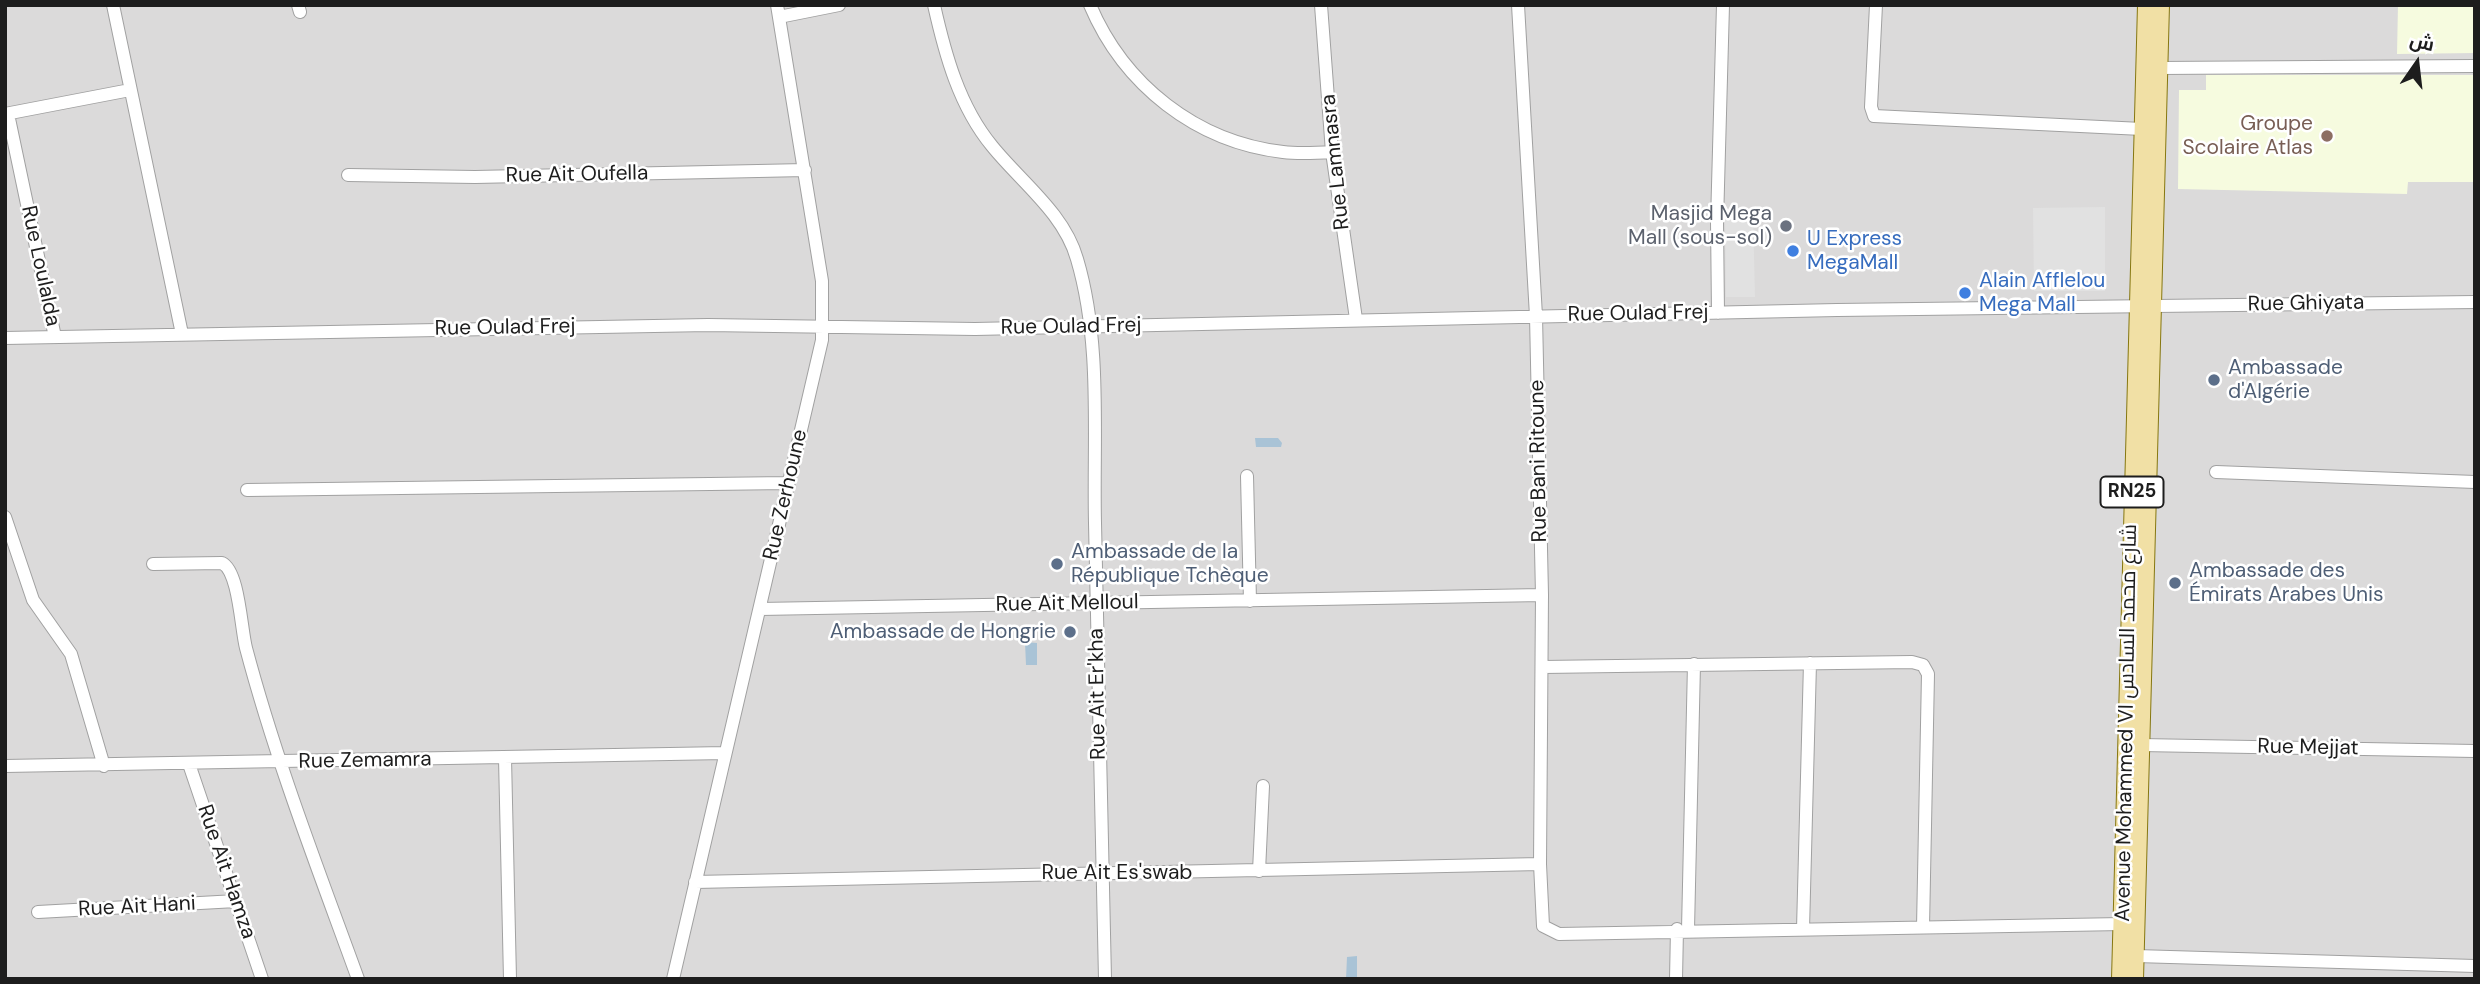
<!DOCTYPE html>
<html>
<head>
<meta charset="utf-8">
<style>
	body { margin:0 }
	#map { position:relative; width:2480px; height:984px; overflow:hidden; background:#edece4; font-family:"DM Sans",Cairo,sans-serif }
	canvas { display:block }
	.frame { position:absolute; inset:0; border:7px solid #1d1d1d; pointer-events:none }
	.north { position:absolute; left:2382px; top:28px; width:70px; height:70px; -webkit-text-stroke:5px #fff; paint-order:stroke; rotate:14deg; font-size:19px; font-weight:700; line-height:28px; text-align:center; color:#1d1d1d }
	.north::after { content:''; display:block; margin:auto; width:24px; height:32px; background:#1d1d1d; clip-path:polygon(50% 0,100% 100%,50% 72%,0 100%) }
</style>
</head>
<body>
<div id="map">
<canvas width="2480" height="984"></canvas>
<div class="frame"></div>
<div class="north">ش</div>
</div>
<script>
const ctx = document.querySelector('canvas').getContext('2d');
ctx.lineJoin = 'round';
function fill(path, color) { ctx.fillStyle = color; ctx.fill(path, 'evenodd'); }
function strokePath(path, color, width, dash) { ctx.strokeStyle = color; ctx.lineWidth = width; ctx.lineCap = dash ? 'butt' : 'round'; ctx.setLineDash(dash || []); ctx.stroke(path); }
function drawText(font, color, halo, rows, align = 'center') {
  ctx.font = font + ' "DM Sans",Cairo,sans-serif'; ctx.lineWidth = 5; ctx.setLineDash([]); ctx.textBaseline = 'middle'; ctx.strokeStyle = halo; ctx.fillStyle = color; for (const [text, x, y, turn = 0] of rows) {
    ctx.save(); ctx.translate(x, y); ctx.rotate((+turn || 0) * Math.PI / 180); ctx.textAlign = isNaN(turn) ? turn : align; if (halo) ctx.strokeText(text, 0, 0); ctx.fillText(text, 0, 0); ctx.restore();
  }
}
const residential = new Path2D(`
	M 5,5 L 2475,5 L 2475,979 L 5,979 Z`);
const education = new Path2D(`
	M 2398,5 L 2475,5 L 2475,53 L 2397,54 Z
	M 2206,75 L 2475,75 L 2475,182 L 2408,182 L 2407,194 L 2178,189 L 2179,90 L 2206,90 Z`);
const parking = new Path2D(`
	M 2105,207 L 2105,291 L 2034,291 L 2033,208 Z
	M 1753,214 L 1755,297 L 1726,297 L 1725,215 Z`);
const water = new Path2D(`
	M 1255,438 L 1278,438 L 1282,443 L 1281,447 L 1256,447 Z
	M 1025,642 L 1037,643 L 1037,665 L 1026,665 Z
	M 1357,956 L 1357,977 L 1346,979 L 1347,957 Z`);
const minor = new Path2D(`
	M 113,5 L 182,334
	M 298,5 L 300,12
	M 934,5 C 945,54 959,106 992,146 C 1021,182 1064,213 1077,259 C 1102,343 1093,437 1095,523 C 1098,675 1102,827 1105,979
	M 1090,5 C 1124,85 1196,142 1283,152 C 1299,154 1316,153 1332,152
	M 1321,5 L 1332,152 L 1356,319
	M 1518,5 L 1536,316 L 1542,595 L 1540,864 L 1543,926 L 1559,934 L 2122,924
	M 1876,5 L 1871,107 L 1874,116 L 2142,129
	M 779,17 L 839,5
	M 2159,68 L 2475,66
	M 5,114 L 130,90
	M 8,114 L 55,337
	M 348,175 L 475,177 L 805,170
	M 1718,313 L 1717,222 L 1723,5
	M 5,338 L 708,325 L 975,329 L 1837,310 L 2475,302
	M 2216,472 L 2475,482
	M 1247,476 L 1250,601
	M 247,490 L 787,483
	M 5,517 L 33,600 L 71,654 L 104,766
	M 153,564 L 222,563 C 239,571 241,629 246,648 C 276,761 318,869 358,979
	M 760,609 L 1542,595
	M 1543,667 L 1912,662 L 1923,665 L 1928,674 L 1923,927
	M 2141,745 L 2475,751
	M 505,758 L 510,979
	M 189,764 L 262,979
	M 5,766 L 725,753
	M 1259,871 L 1263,786
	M 695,882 L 1540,864
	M 38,912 L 236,901
	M 1688,929 L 1694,664
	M 1803,929 L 1810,663
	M 2136,956 L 2475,966
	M 673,979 L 822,340 L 822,281 L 777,5
	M 1676,979 L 1677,929`);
const major = new Path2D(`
	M 2120,979 L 2146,5
	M 2135,979 L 2161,5`);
const markers = [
	[2327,136,7,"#8d6e63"],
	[1786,226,7,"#6b7280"],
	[1793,251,7,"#3f7fe0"],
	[1965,293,7,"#3f7fe0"],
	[2214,380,7,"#5c6f8a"],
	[1057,564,7,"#5c6f8a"],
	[2175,583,7,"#5c6f8a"],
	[1070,632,7,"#5c6f8a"]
];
const shields = [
	[2132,492,63]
];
const shieldNames = [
	["RN25",2132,492]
];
const educationNames = [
	["Groupe",2313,124],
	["Scolaire Atlas",2313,148]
];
const streetNames = [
	["Rue Lamnasra",1336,162,-96],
	["Rue Ait Oufella",577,175,-1],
	["Rue Loulalda",40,266,78],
	["Rue Ghiyata",2306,304,-1],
	["Rue Oulad Frej",1638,314,-1],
	["Rue Oulad Frej",1071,327,-1],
	["Rue Oulad Frej",505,328,-1],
	["Rue Bani Ritoune",1539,461,-91],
	["Rue Zerhoune",786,495,-77],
	["Rue Ait Melloul",1067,604,-1],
	["Rue Ait Er'kha",1098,694,-91],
	["Avenue Mohammed VI شارع محمد السادس",2127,723,-89],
	["Rue Mejjat",2308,748,1],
	["Rue Zemamra",365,761,-1],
	["Rue Ait Hamza",226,872,71],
	["Rue Ait Es'swab",1117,873],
	["Rue Ait Hani",137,907,-3]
];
const worshipNames = [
	["Masjid Mega",1772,214],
	["Mall (sous-sol)",1772,238]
];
const shopNames = [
	["U Express",1807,239],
	["MegaMall",1807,263],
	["Alain Afflelou",1979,281],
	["Mega Mall",1979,305]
];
const serviceNames = [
	["Ambassade",2228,368],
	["d'Algérie",2228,392],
	["Ambassade de la",1071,552],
	["République Tchèque",1071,576],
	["Ambassade des",2189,571],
	["Émirats Arabes Unis",2189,595],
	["Ambassade de Hongrie",1056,632,"right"]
];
fill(residential, '#dbdada');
fill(education, '#f6fbdf');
fill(parking, '#e1e1e1');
fill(water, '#a9c3d6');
strokePath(minor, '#a1a1a1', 14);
strokePath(major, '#867710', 18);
strokePath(minor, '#fff', 12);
strokePath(major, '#f1e0a5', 16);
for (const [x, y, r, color] of markers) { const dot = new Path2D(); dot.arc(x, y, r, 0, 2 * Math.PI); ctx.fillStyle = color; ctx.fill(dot); strokePath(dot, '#fff', 2.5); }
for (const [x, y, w] of shields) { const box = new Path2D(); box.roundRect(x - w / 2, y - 15.5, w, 31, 5); ctx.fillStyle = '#fff'; ctx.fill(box); strokePath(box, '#1d1d1d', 2); }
drawText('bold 19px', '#1d1d1d', null, shieldNames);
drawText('21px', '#785e54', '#fff', educationNames, 'right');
drawText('21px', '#1d1d1d', '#fff', streetNames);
drawText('21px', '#5b616d', '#fff', worshipNames, 'right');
drawText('21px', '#366cbe', '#fff', shopNames, 'left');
drawText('21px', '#4e5e75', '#fff', serviceNames, 'left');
</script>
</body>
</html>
